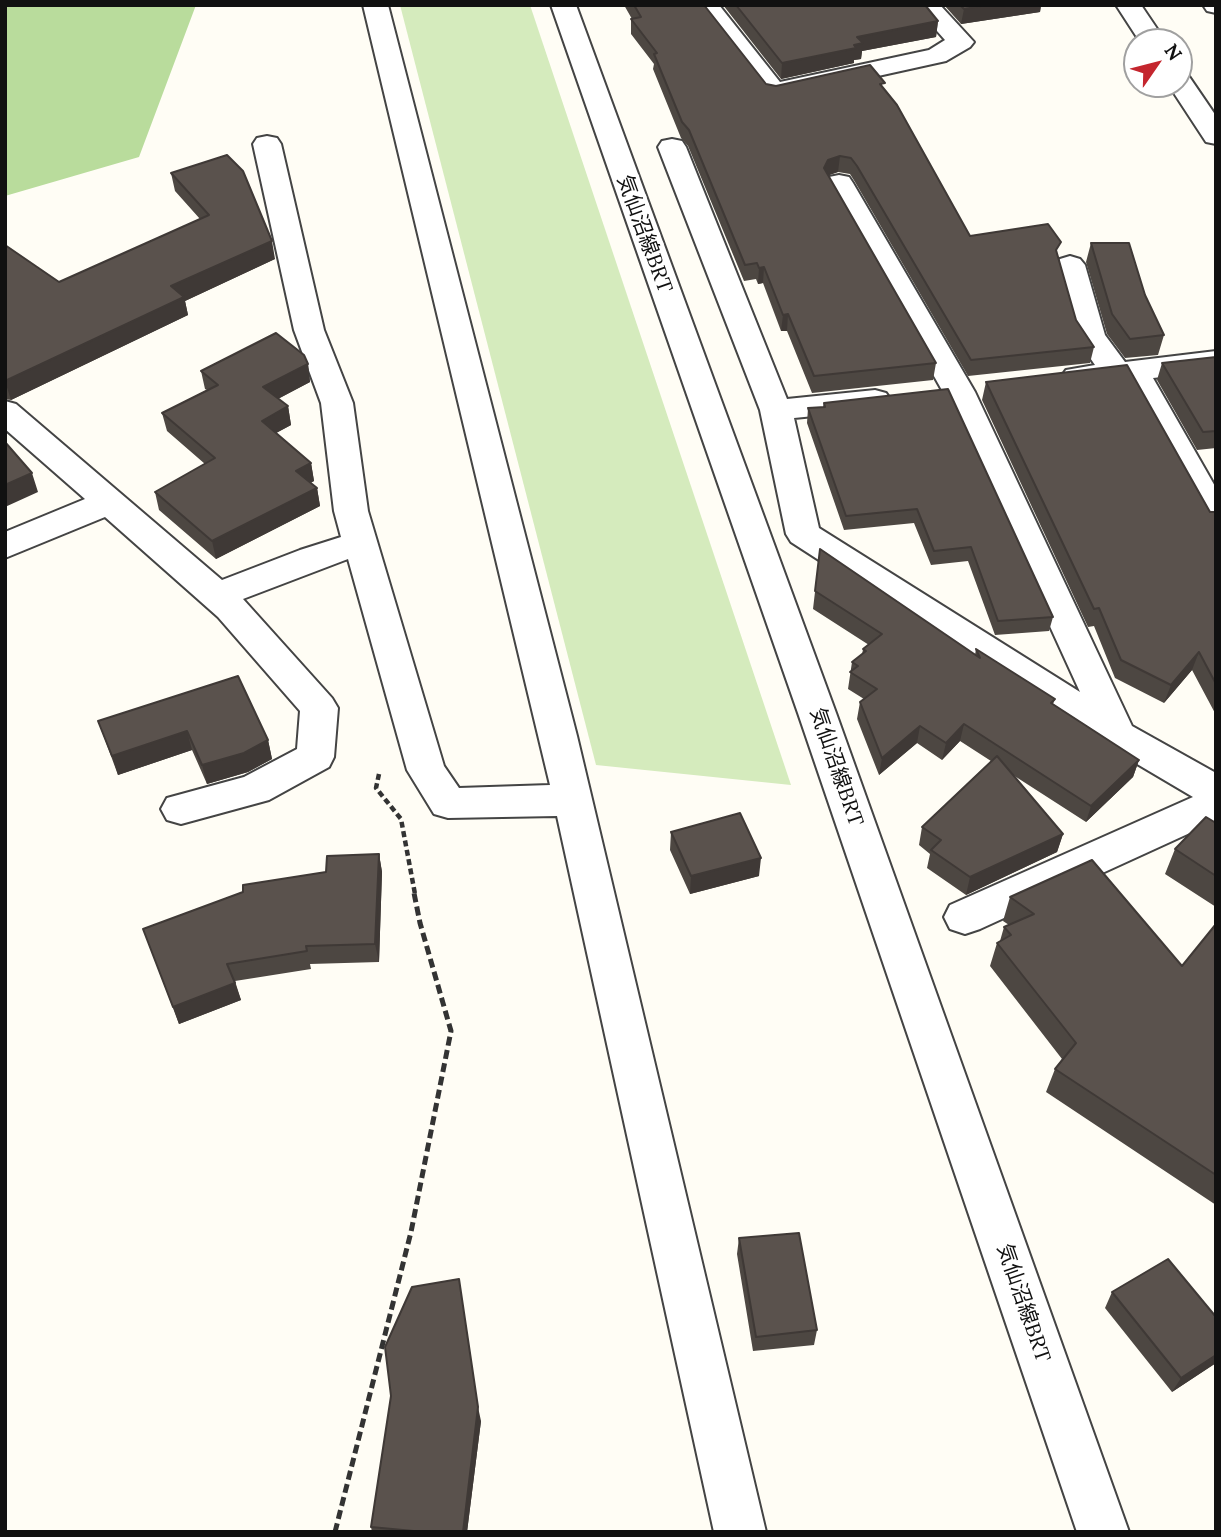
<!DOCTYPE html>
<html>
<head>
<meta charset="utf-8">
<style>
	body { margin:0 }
	#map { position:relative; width:1221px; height:1537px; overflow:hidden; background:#fffdf5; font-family:Lora,serif }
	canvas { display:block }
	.frame { position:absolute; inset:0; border:7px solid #111; pointer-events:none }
	.north { position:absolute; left:1123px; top:28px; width:70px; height:70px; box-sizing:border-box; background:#fff; border:2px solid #a0a0a0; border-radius:50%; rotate:55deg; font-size:19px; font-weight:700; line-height:28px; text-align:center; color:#111 }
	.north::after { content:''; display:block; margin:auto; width:24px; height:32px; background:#c4262e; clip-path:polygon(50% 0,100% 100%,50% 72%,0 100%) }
</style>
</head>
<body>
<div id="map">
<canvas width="1221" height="1537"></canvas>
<div class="frame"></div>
<div class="north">N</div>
</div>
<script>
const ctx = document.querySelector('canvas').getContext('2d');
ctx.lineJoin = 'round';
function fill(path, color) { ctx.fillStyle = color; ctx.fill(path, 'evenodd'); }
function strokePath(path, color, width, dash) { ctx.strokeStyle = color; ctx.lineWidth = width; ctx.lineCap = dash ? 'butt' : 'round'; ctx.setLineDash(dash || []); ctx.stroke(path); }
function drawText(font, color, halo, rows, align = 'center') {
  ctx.font = font + ' Lora,"Noto Sans JP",serif'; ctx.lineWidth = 7; ctx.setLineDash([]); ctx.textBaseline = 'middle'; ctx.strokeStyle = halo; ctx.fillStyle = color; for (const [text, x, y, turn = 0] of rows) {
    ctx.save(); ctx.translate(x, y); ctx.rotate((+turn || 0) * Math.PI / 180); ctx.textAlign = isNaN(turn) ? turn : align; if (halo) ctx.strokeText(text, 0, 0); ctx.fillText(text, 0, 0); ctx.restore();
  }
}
const green = new Path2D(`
	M 400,5 L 530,5 L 791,785 L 596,765 Z`);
const forest = new Path2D(`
	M 5,5 L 196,5 L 139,157 L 5,196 Z`);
const pathFar1 = new Path2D(`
	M 379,774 L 376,788 L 401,819 L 415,894`);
const path = new Path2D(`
	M 335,1532 L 411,1232 L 451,1031 L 420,923 L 414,893`);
const minor = new Path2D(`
	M 363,5 L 388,5 L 577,736 L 766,1532 L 714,1532 L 557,816 L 448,818 L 434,814 L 407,770 L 348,559 L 243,599 L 332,698 L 338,708 L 334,757 L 329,767 L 269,800 L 181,824 L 167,820 L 161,809 L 167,798 L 244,777 L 297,749 L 300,711 L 218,617 L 105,517 L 5,558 L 5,532 L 85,499 L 5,429 L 5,401 L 16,404 L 222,580 L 300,550 L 341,537 L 334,511 L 321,403 L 294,330 L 253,144 L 257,138 L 267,136 L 277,138 L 281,144 L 324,330 L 353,403 L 368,511 L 444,766 L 459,788 L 550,785 Z
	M 551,5 L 576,5 L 836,713 L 1129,1532 L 1077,1532 L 798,713 Z
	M 694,5 L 719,5 L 780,82 L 929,50 L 945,40 L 914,5 L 940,5 L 974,42 L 970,47 L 946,61 L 774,99 L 765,97 Z
	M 1116,5 L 1141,5 L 1166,42 L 1140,42 Z
	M 1203,5 L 1216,5 L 1216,13 L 1207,11 Z
	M 1179,73 L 1188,75 L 1216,116 L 1216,144 L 1206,142 L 1168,84 L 1179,84 Z
	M 672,139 L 682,141 L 686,147 L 787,399 L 875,390 L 886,393 L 891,400 L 886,407 L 875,410 L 794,418 L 819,528 L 1080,692 L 943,392 L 825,183 L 829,177 L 839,175 L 849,177 L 853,183 L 975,392 L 1132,726 L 1216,773 L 1216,821 L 980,929 L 965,934 L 950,929 L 944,917 L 950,905 L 1193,797 L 1105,745 L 791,542 L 786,534 L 760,410 L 658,147 L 662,141 Z
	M 1070,256 L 1080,259 L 1085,265 L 1105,335 L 1125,362 L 1216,351 L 1216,371 L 1153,378 L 1216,488 L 1216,529 L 1204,526 L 1124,381 L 1077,387 L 1066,384 L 1061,377 L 1066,370 L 1095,365 L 1075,336 L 1055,265 L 1060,259 Z`);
const wall = new Path2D(`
	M 624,5 L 704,5 L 766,84 L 776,86 L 884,89 L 970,236 L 1058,256 L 1076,320 L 1094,347 L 1090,363 L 968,376 L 855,182 L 850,174 L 838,172 L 828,175 L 936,363 L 933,380 L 812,393 L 787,331 L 781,331 L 763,283 L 758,284 L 756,279 L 744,281 L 688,146 L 681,138 L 653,69 L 654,64 L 631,34 L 631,19 L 632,19 Z
	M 723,5 L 925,5 L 938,21 L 936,37 L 862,51 L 861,59 L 854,60 L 854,63 L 781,79 Z
	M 944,5 L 1041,5 L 1040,12 L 961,24 Z
	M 171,173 L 275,259 L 185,301 L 188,315 L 11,400 L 5,399 L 5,245 L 59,282 L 200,219 L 175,191 Z
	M 1091,243 L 1145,295 L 1164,335 L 1158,355 L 1125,358 L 1107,334 L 1086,262 Z
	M 1216,357 L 1216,448 L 1197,450 L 1157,380 L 1162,363 Z
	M 308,364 L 310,382 L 278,399 L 288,406 L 291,425 L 276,433 L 311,463 L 314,481 L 310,483 L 317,488 L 320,506 L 216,559 L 159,510 L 155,492 L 205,464 L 167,431 L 162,413 L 207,390 L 205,389 L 201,371 Z
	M 986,382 L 1210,512 L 1216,512 L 1216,715 L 1192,670 L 1164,703 L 1115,678 L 1094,626 L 1088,627 L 982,400 Z
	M 824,403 L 1053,617 L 1049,631 L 995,635 L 968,561 L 931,565 L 914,523 L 844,530 L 807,423 L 808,408 L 823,407 Z
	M 820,549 L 975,655 L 976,649 L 1055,699 L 1053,704 L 1139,760 L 1133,777 L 1086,822 L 1013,775 L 1063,834 L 1057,852 L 966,895 L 927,868 L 930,854 L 919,845 L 922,827 L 991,761 L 960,741 L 942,760 L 917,743 L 879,775 L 857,719 L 860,702 L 864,699 L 848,689 L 852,662 L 862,655 L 863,649 L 869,645 L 813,609 Z
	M 98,721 L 268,740 L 272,759 L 248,772 L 207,784 L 192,750 L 118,775 Z
	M 1216,823 L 1216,907 L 1165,874 L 1175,849 Z
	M 671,832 L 759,876 L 690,894 L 670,850 Z
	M 379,854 L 382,872 L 379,962 L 310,964 L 311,969 L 235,981 L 241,1000 L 179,1024 L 143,929 L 326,872 Z
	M 1010,897 L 1182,966 L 1216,924 L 1216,1205 L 1046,1092 L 1055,1069 L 1062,1059 L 990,966 L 997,943 L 1000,941 L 1004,927 L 1009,925 L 1003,921 Z
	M 739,1238 L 817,1330 L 814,1345 L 753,1351 L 737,1254 Z
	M 1112,1292 L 1216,1363 L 1172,1392 L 1105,1308 Z
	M 391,1396 L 481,1421 L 467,1532 L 372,1532 L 371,1527 Z`);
const shadedWall = new Path2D(`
	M 987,5 L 1041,5 L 1040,12 L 961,24 L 964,9 Z
	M 938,21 L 936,37 L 862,51 L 861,59 L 854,60 L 854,63 L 781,79 L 782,63 L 857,37 Z
	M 840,156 L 838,172 L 827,176 L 824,168 L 828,160 Z
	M 272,241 L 275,259 L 185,301 L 188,315 L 11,400 L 5,381 L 171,286 Z
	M 764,267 L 763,283 L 758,284 L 759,268 Z
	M 788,314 L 787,331 L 781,331 L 783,315 Z
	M 308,364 L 310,382 L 266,405 L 263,387 Z
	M 288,406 L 291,425 L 265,439 L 262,421 Z
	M 311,463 L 314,481 L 299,489 L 296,471 Z
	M 32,473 L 38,492 L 5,507 L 5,485 Z
	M 317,488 L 320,506 L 216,559 L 212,541 Z
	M 1199,652 L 1192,670 L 1164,703 L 1171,685 Z
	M 964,724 L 960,741 L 942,760 L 946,743 Z
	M 920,726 L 917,743 L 879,775 L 882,758 Z
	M 187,731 L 192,750 L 118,775 L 112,756 Z
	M 268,740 L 272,759 L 248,772 L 207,784 L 202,765 Z
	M 1139,760 L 1133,777 L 1086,822 L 1091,806 Z
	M 1063,834 L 1057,852 L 966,895 L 970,877 Z
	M 379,854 L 382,872 L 379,962 L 375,944 Z
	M 761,858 L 759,876 L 690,894 L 691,876 Z
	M 235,983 L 241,1000 L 179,1024 L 173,1007 Z
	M 1216,1355 L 1216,1363 L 1172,1392 L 1181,1378 Z
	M 478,1407 L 481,1421 L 467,1532 L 463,1532 Z`);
const building = new Path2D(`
	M 634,5 L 704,5 L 766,84 L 776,86 L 870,65 L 885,83 L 880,84 L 897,105 L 970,236 L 1048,224 L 1061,242 L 1056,250 L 1076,320 L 1094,347 L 971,360 L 857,166 L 851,158 L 840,156 L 828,160 L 824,168 L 936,363 L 814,376 L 788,314 L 783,315 L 764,267 L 759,268 L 757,263 L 745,265 L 689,130 L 682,122 L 654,54 L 657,53 L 631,19 L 641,17 Z
	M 736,5 L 925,5 L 938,21 L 857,37 L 863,43 L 854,45 L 856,48 L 782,63 Z
	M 960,5 L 987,5 L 964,9 Z
	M 227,155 L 243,171 L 272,241 L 171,286 L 184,297 L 5,381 L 5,245 L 59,282 L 209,215 L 171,173 Z
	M 1091,243 L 1129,243 L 1145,295 L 1164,335 L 1130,339 L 1112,314 Z
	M 276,333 L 304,355 L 308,364 L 263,387 L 288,406 L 262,421 L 311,463 L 296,471 L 317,488 L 212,541 L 155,492 L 215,458 L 162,413 L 218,385 L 201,371 Z
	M 1216,357 L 1216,431 L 1203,432 L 1162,363 Z
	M 1127,365 L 1210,512 L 1216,512 L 1216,684 L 1199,652 L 1171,685 L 1121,660 L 1099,608 L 1094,609 L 986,382 Z
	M 948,389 L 1053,617 L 998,621 L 971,547 L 934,551 L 917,509 L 846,516 L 808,408 L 825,407 L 824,403 Z
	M 5,442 L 32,473 L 5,485 Z
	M 820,549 L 980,658 L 976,649 L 1055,699 L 1051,703 L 1139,760 L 1091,806 L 964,724 L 946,743 L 920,726 L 882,758 L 860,702 L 877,689 L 850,672 L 858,666 L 852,662 L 866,651 L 863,649 L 882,634 L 815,591 Z
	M 238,676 L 268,740 L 244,753 L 202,765 L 187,731 L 112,756 L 98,721 Z
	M 997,756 L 1063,834 L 970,877 L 931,850 L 941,840 L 922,827 Z
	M 740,813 L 761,858 L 691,876 L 671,832 Z
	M 1206,817 L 1216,823 L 1216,876 L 1175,849 Z
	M 379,854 L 375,944 L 306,946 L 307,951 L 227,964 L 235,983 L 173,1007 L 143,929 L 243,892 L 243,885 L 326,872 L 327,856 Z
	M 1092,860 L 1182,966 L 1216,924 L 1216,1175 L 1055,1069 L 1076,1043 L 997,943 L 1011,935 L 1004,927 L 1034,914 L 1010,897 Z
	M 799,1233 L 817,1330 L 756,1337 L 739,1238 Z
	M 1168,1259 L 1216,1317 L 1216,1355 L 1181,1378 L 1112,1292 Z
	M 459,1279 L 478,1407 L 463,1532 L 424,1532 L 371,1527 L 391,1396 L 385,1347 L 412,1287 Z`);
const streetNames = [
	["気仙沼線BRT",644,234,70],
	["気仙沼線BRT",836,767,71],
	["気仙沼線BRT",1023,1303,71]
];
fill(green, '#d5ebbd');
fill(forest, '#b9dc9c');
strokePath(minor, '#444', 4);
strokePath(pathFar1, '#333', 4.5, [6, 3.5]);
strokePath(path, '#333', 5, [9, 4.5]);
fill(minor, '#fff');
fill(wall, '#4d4742');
fill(shadedWall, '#3f3936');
fill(building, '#5a524d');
strokePath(building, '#3f3936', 2);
drawText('21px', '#111', '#fff', streetNames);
</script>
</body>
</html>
